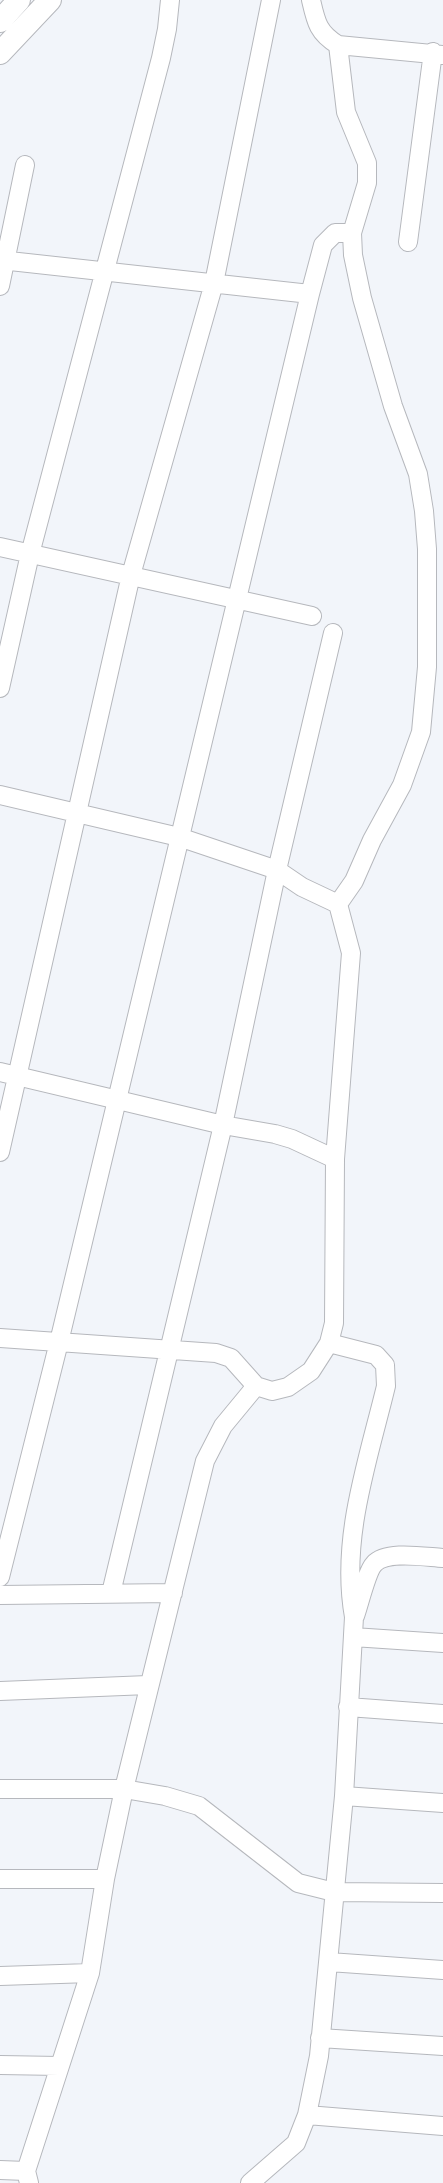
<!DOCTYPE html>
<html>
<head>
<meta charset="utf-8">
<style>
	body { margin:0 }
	canvas { display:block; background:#f2f5fa }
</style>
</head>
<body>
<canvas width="443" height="2183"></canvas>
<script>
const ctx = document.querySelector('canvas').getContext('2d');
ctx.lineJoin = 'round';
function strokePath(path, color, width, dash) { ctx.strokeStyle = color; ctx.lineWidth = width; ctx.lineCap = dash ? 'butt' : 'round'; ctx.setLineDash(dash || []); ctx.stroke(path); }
const street = new Path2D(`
	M 338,45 L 443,55
	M 408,242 L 433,52
	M 0,260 L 310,294
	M 0,286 L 25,165
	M 0,547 L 312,616
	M 0,688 L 30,554 L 161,58 L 167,29 L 170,0
	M 0,795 L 179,837 L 277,870 L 302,887 L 338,904
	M 0,1072 L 223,1125 L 275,1134 L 292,1139 L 335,1159
	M 0,1152 L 131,575 L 214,283 L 271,0
	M 0,1338 L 216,1353 L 231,1358 L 256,1386 L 272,1391 L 288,1387 L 311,1371 L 329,1343 L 334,1323 L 335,1159 L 351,953 L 338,904 L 354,881 L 372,840 L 402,785 L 421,732 L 427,667 L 427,549 L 424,511 L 418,474 L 393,406 L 362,298 L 353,255 L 352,233 L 367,183 L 367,163 L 346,112 L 338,45 C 318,33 316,22 311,0
	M 0,1577 L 59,1342 L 310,294 L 323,245 L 335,233 L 352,233
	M 111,1593 L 223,1125 L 277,870 L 333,633
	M 0,1595 L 173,1593
	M 355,1616 C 359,1605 367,1571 374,1564 C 386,1550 425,1557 443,1558
	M 353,1637 L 443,1643
	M 0,1691 L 148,1685
	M 348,1707 L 443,1714
	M 0,1789 L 124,1789 L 165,1796 L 199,1806 L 298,1883 L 334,1892 L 443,1893
	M 344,1796 L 443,1803
	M 0,1879 L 105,1879
	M 329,1962 L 443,1970
	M 0,1976 L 90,1973
	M 320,2038 L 443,2046
	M 0,2065 L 59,2066
	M 307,2115 L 443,2126
	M 0,2170 L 26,2171
	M 29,2183 L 26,2171 L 90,1973 L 105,1879 L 124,1789 L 205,1461 L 223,1426 L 256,1386
	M 250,2183 L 296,2143 L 307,2115 L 319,2056 L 344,1796 L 354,1617 C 340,1539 368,1461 386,1386 L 385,1365 L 376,1355 L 329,1343`);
const secondary = new Path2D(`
	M 0,21 L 19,0
	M 0,53 L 50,0`);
strokePath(street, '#b6b8bd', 20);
strokePath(secondary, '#b6b8bd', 24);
strokePath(street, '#fff', 18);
strokePath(secondary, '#fff', 22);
</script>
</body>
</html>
